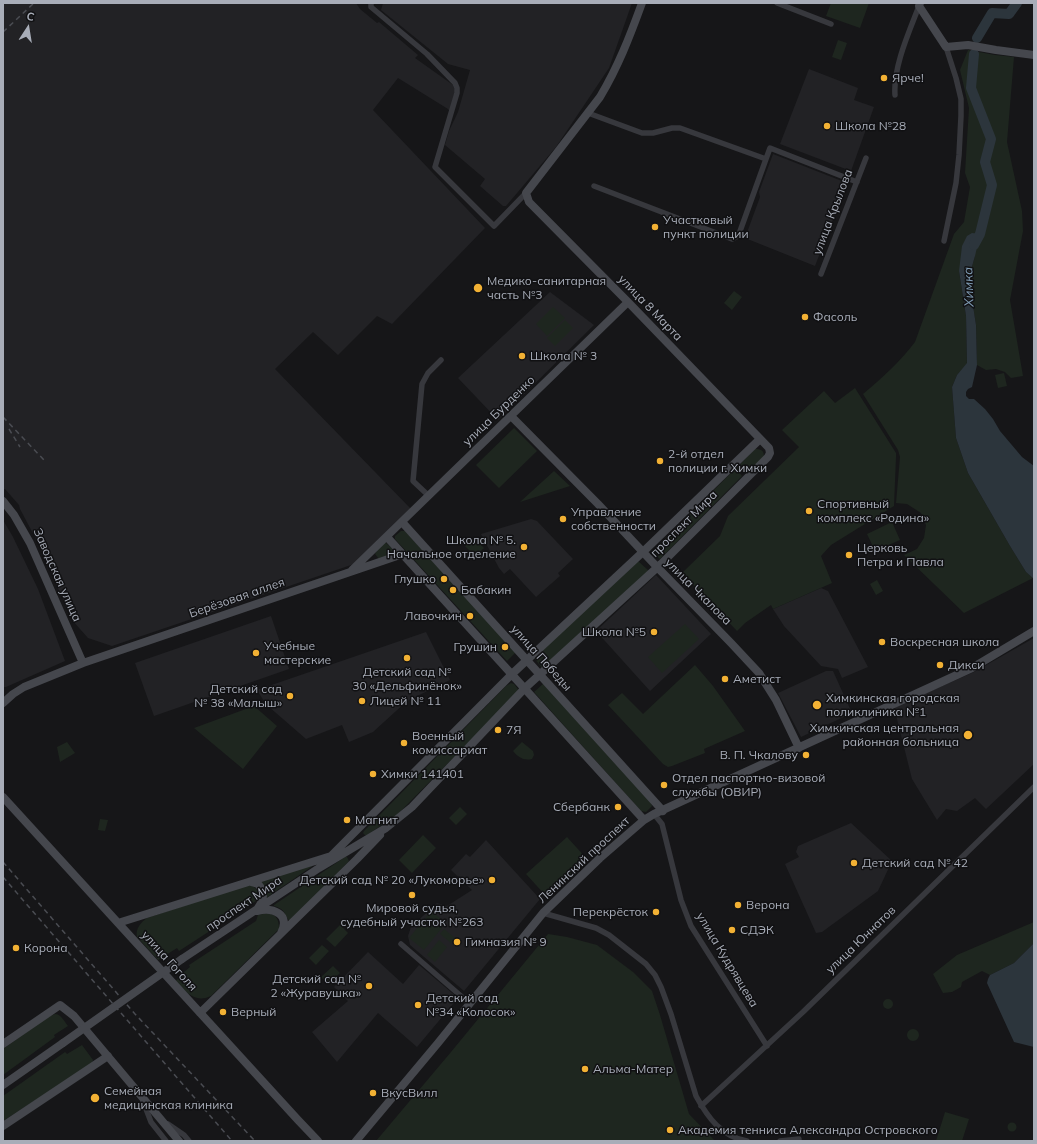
<!DOCTYPE html>
<html>
<head>
<meta charset="utf-8">
<style>
	body { margin:0 }
	#map { position:relative; width:1037px; height:1144px; overflow:hidden; background:#161618; font-family:Mulish,sans-serif }
	canvas { display:block }
	.frame { position:absolute; inset:0; border:4px solid #a8adb8; pointer-events:none }
	.north { position:absolute; left:8px; top:8px; width:40px; height:40px; -webkit-text-stroke:3px #111113; paint-order:stroke; rotate:12deg; font-size:11px; font-weight:700; line-height:16px; text-align:center; color:#a8adb8 }
	.north::after { content:''; display:block; margin:auto; width:14px; height:18px; background:#a8adb8; clip-path:polygon(50% 0,100% 100%,50% 72%,0 100%) }
</style>
</head>
<body>
<div id="map">
<canvas width="1037" height="1144"></canvas>
<div class="frame"></div>
<div class="north">С</div>
</div>
<script>
const ctx = document.querySelector('canvas').getContext('2d');
ctx.lineJoin = 'round';
function fill(path, color) { ctx.fillStyle = color; ctx.fill(path, 'evenodd'); }
function strokePath(path, color, width, dash) { ctx.strokeStyle = color; ctx.lineWidth = width; ctx.lineCap = dash ? 'butt' : 'round'; ctx.setLineDash(dash || []); ctx.stroke(path); }
function drawText(font, color, halo, rows, align = 'center') {
  ctx.font = font + ' Mulish,sans-serif'; ctx.lineWidth = 3; ctx.setLineDash([]); ctx.textBaseline = 'middle'; ctx.strokeStyle = halo; ctx.fillStyle = color; for (const [text, x, y, turn = 0] of rows) {
    ctx.save(); ctx.translate(x, y); ctx.rotate((+turn || 0) * Math.PI / 180); ctx.textAlign = isNaN(turn) ? turn : align; if (halo) ctx.strokeText(text, 0, 0); ctx.fillText(text, 0, 0); ctx.restore();
  }
}
const built = new Path2D(`
	M 3,3 L 356,3 L 360,9 L 377,23 L 379,22 L 418,55 L 415,58 L 453,85 L 455,91 L 450,112 L 448,109 L 398,78 L 373,110 L 485,228 L 392,324 L 377,316 L 338,355 L 313,332 L 275,369 L 411,509 L 357,563 L 112,646 L 88,638 L 72,620 L 37,541 L 20,509 L 19,505 L 5,489 L 3,489 Z
	M 383,3 L 632,3 L 609,68 L 556,147 L 506,206 L 503,206 L 480,186 L 485,179 L 445,145 L 449,131 L 458,112 L 470,70 L 448,64 L 381,10 Z
	M 809,69 L 858,88 L 854,100 L 874,107 L 851,171 L 780,144 Z
	M 773,154 L 847,183 L 815,266 L 745,238 L 760,197 L 759,192 Z
	M 550,292 L 594,325 L 498,420 L 458,378 Z
	M 531,519 L 537,521 L 573,559 L 558,573 L 560,576 L 536,597 L 510,569 L 504,574 L 499,568 L 481,534 Z
	M 3,520 L 13,537 L 38,589 L 65,661 L 6,687 L 3,687 Z
	M 656,575 L 711,634 L 650,691 L 596,631 Z
	M 821,588 L 828,591 L 868,667 L 842,678 L 838,669 L 821,666 L 784,626 L 773,609 Z
	M 271,616 L 289,669 L 154,716 L 135,663 Z
	M 426,632 L 450,680 L 407,701 L 373,732 L 349,742 L 342,725 L 306,739 L 268,706 L 262,698 L 257,690 Z
	M 1034,638 L 1034,764 L 986,809 L 975,798 L 957,811 L 946,809 L 937,820 L 912,779 L 894,707 L 974,672 Z
	M 826,671 L 833,671 L 852,713 L 801,737 L 778,693 Z
	M 851,823 L 892,861 L 878,891 L 822,932 L 816,933 L 785,864 L 799,857 L 796,852 L 798,846 Z
	M 486,840 L 540,899 L 464,991 L 410,945 L 408,936 L 411,927 L 437,903 L 447,906 L 472,890 L 451,870 L 466,854 L 470,857 Z
	M 368,952 L 403,984 L 419,965 L 458,998 L 417,1047 L 378,1013 L 337,1062 L 312,1032 L 348,1001 L 334,987 Z`);
const green = new Path2D(`
	M 831,3 L 869,3 L 860,28 L 826,16 Z
	M 838,40 L 847,43 L 841,60 L 832,57 Z
	M 968,50 L 995,55 L 1014,57 L 1007,142 L 1022,211 L 1023,231 L 1010,300 L 1023,376 L 1011,378 L 1005,372 L 996,369 L 986,370 L 977,365 L 976,325 L 972,299 L 971,270 L 975,256 L 959,271 L 966,316 L 967,364 L 957,375 L 952,387 L 956,438 L 968,473 L 1010,546 L 1026,572 L 1033,578 L 964,613 L 904,555 L 917,549 L 924,538 L 926,525 L 921,513 L 907,504 L 896,503 L 900,457 L 898,450 L 863,394 C 882,378 900,362 915,342 L 954,234 L 964,222 L 970,187 L 965,173 L 969,108 L 960,70 Z
	M 734,291 L 742,297 L 732,310 L 724,303 Z
	M 553,307 L 565,318 L 547,336 L 536,324 Z
	M 565,320 L 573,328 L 555,346 L 547,338 Z
	M 1004,373 L 1007,386 L 998,388 L 995,375 Z
	M 855,388 L 896,453 L 896,457 L 894,506 L 831,545 L 821,556 L 832,583 L 773,609 L 771,605 L 745,623 L 737,631 L 682,573 L 720,536 L 728,516 L 799,447 L 782,430 L 824,391 L 835,403 Z
	M 514,428 L 537,451 L 499,488 L 476,465 Z
	M 755,449 C 762,449 764,451 764,457 L 751,470 L 745,464 L 738,471 L 742,476 L 660,559 L 652,552 Z
	M 554,471 L 570,486 L 520,502 Z
	M 892,522 L 900,540 L 875,551 L 867,534 Z
	M 401,531 L 405,531 L 516,652 L 507,661 L 395,539 L 395,536 Z
	M 474,538 L 484,548 L 475,556 L 465,546 Z
	M 383,543 L 386,543 L 392,548 L 393,555 L 379,559 L 375,554 L 378,548 Z
	M 638,561 L 649,571 L 543,669 L 534,658 Z
	M 877,580 L 883,591 L 876,595 L 870,584 Z
	M 685,624 L 699,639 L 662,673 L 648,657 Z
	M 695,665 L 713,686 L 745,731 L 704,749 L 705,753 L 672,766 L 668,767 L 663,764 L 608,705 L 622,693 L 643,714 Z
	M 511,683 L 514,684 L 518,689 L 517,693 L 397,815 L 367,835 L 365,835 L 363,833 L 364,831 L 506,686 Z
	M 544,683 L 651,802 L 652,806 L 646,812 L 641,811 L 534,692 Z
	M 254,706 L 277,726 L 243,769 L 194,728 Z
	M 67,742 L 75,753 L 60,762 L 57,747 Z
	M 522,742 L 533,751 L 534,755 L 532,759 C 523,761 518,757 513,751 Z
	M 460,807 L 467,814 L 456,825 L 449,818 Z
	M 100,819 L 108,820 L 105,831 L 98,830 Z
	M 423,835 L 436,848 L 412,873 L 399,860 Z
	M 567,837 L 587,859 L 546,896 L 526,874 Z
	M 345,857 L 347,857 L 349,861 L 290,921 C 283,916 288,910 274,906 L 274,905 Z
	M 314,865 L 266,898 C 267,889 261,886 255,881 Z
	M 246,885 C 256,885 261,892 256,901 L 179,951 L 177,948 L 158,960 L 137,937 C 135,929 141,922 147,918 Z
	M 431,911 L 446,923 L 424,950 L 409,938 Z
	M 268,913 C 277,915 279,920 279,929 L 211,996 C 194,1004 186,991 175,981 L 178,979 L 178,977 L 190,967 L 189,965 L 256,921 L 258,915 Z
	M 1034,922 L 1034,943 L 1014,963 L 990,975 L 982,971 L 962,982 L 961,987 L 952,992 L 943,993 L 933,974 L 957,955 Z
	M 340,925 L 348,933 L 335,947 L 326,939 Z
	M 444,929 L 455,938 L 451,943 L 440,934 Z
	M 548,934 L 567,937 L 597,945 L 633,972 L 652,991 L 660,1015 L 689,1114 L 715,1141 L 376,1141 L 451,1052 Z
	M 439,940 L 447,947 L 435,962 L 427,955 Z
	M 322,945 L 329,951 L 316,965 L 309,958 Z
	M 333,966 L 340,973 L 328,984 L 321,977 Z
	M883 1004a5 5 0 1 1 10 0a5 5 0 1 1-10 0Z
	M 55,1014 C 61,1014 64,1021 68,1026 L 54,1035 L 55,1037 L 3,1075 L 3,1049 L 48,1017 Z
	M907 1035a6 6 0 1 1 12 0a6 6 0 1 1-12 0Z
	M 82,1045 L 93,1060 L 92,1064 L 3,1121 L 3,1096 L 65,1052 L 67,1054 Z
	M 945,1112 L 969,1119 L 962,1141 L 936,1141 Z
	M1007.5 1127a4.5 4.5 0 1 1 9 0a4.5 4.5 0 1 1-9 0Z`);
const water = new Path2D(`
	M 972,233 L 980,234 L 975,256 L 971,270 L 972,299 L 976,325 L 977,365 L 972,387 L 968,389 L 966,392 L 966,396 L 969,399 L 974,399 L 985,409 L 993,419 L 1000,431 L 1022,457 L 1034,466 L 1034,579 L 1026,572 L 1010,546 L 968,473 L 956,438 L 952,387 L 957,375 L 967,363 L 966,316 L 959,271 L 962,246 L 967,236 Z
	M 1034,943 L 1034,1047 L 1014,1042 L 987,983 L 988,979 L 990,975 L 1014,963 Z`);
const river = new Path2D(`
	M 977,38 L 992,13 L 1009,14 L 1017,3
	M 974,245 L 980,234 L 992,185 L 985,162 L 991,139 L 971,88 L 974,54`);
const street = new Path2D(`
	M 371,3 L 371,7 L 427,54 L 455,83 L 457,88 L 457,93 L 435,167 L 494,226 L 526,193
	M 777,3 L 831,24
	M 895,95 C 893,67 909,32 919,6
	M 588,113 L 642,133 L 653,133 L 672,128 L 680,128 L 766,159 L 770,148 L 857,182
	M 594,186 L 732,239 L 736,237 L 739,234 L 766,159
	M 944,241 L 956,183 L 959,155 L 961,116 L 961,99 L 956,78 L 946,47
	M 821,274 L 866,158
	M 429,496 L 413,481 L 422,384 L 428,373 L 441,360
	M 654,814 L 662,824 L 681,900 L 691,926 L 767,1046
	M 543,913 L 596,928 L 609,935 L 646,964 L 655,975 L 661,987 L 671,1014 L 696,1096 C 708,1118 722,1137 747,1141
	M 401,944 L 469,1003
	M 143,1101 L 151,1122 L 166,1141
	M 701,1106 L 803,1012 L 1034,787
	M 168,1124 L 184,1135 L 189,1141
	M 780,1141 L 799,1139`);
const secondary = new Path2D(`
	M 920,3 L 919,6 L 946,47 L 968,45 L 996,50 L 1034,55
	M 511,416 L 598,504 L 657,567 L 731,643 L 759,673 L 776,700 L 799,748
	M 3,501 L 14,515 L 30,543 L 83,663
	M 402,522 L 663,811
	M 387,537 L 644,820
	M 352,570 L 628,302
	M 3,703 L 13,694 L 24,687 L 83,663 L 403,554
	M 3,797 L 298,1120 L 318,1141
	M 329,858 L 512,674 L 646,549 L 760,439
	M 251,882 L 258,884 C 265,892 264,900 258,908
	M 257,911 C 273,907 291,914 281,933
	M 118,923 L 331,856
	M 182,959 L 319,868 L 386,828 L 412,807 L 525,688 L 661,564 L 768,457 L 770,453 L 769,448 L 628,302 L 529,202 L 526,193 L 600,97 C 618,67 630,36 642,3
	M 200,1013 L 357,859 L 380,835
	M 3,1044 L 60,1005 L 74,1016 L 179,1141
	M 3,1085 L 63,1043
	M 3,1126 L 108,1056
	M 356,1141 L 438,1043 L 543,913 L 600,858 L 644,820 L 654,814 L 972,668 L 1034,631`);
const rail = new Path2D(`
	M 3,32 L 34,3
	M 3,417 L 44,460
	M 9,429 L 20,447
	M 3,862 L 135,1014 L 255,1141
	M 3,877 L 232,1141`);
const secondaryBridge = new Path2D(`
	M 63,1043 L 182,959`);
const markers = [
	[884,78,4,"#f2b134"],
	[827,126,4,"#f2b134"],
	[655,227,4,"#f2b134"],
	[478,288,5,"#f2b134"],
	[805,317,4,"#f2b134"],
	[522,356,4,"#f2b134"],
	[660,461,4,"#f2b134"],
	[809,511,4,"#f2b134"],
	[563,519,4,"#f2b134"],
	[524,547,4,"#f2b134"],
	[849,555,4,"#f2b134"],
	[444,579,4,"#f2b134"],
	[453,590,4,"#f2b134"],
	[470,616,4,"#f2b134"],
	[654,632,4,"#f2b134"],
	[882,642,4,"#f2b134"],
	[505,647,4,"#f2b134"],
	[256,653,4,"#f2b134"],
	[407,658,4,"#f2b134"],
	[940,665,4,"#f2b134"],
	[725,679,4,"#f2b134"],
	[290,696,4,"#f2b134"],
	[362,701,4,"#f2b134"],
	[817,705,5,"#f2b134"],
	[498,730,4,"#f2b134"],
	[968,735,5,"#f2b134"],
	[404,743,4,"#f2b134"],
	[806,755,4,"#f2b134"],
	[373,774,4,"#f2b134"],
	[664,785,4,"#f2b134"],
	[618,807,4,"#f2b134"],
	[347,820,4,"#f2b134"],
	[854,863,4,"#f2b134"],
	[492,880,4,"#f2b134"],
	[412,895,4,"#f2b134"],
	[738,905,4,"#f2b134"],
	[656,912,4,"#f2b134"],
	[732,930,4,"#f2b134"],
	[457,942,4,"#f2b134"],
	[16,948,4,"#f2b134"],
	[369,986,4,"#f2b134"],
	[418,1005,4,"#f2b134"],
	[223,1012,4,"#f2b134"],
	[585,1069,4,"#f2b134"],
	[373,1093,4,"#f2b134"],
	[95,1098,5,"#f2b134"],
	[670,1130,4,"#f2b134"]
];
const poiNames = [
	["Ярче!",892,78],
	["Школа №28",835,126],
	["Участковый",663,220],
	["пункт полиции",663,234],
	["Медико-санитарная",487,281],
	["часть №3",487,295],
	["Фасоль",813,317],
	["Школа № 3",530,356],
	["2-й отдел",668,454],
	["полиции г. Химки",668,468],
	["Спортивный",817,504],
	["комплекс «Родина»",817,518],
	["Управление",571,512],
	["собственности",571,526],
	["Школа № 5.",516,540,"right"],
	["Начальное отделение",516,554,"right"],
	["Церковь",857,548],
	["Петра и Павла",857,562],
	["Глушко",436,579,"right"],
	["Бабакин",461,590],
	["Лавочкин",462,616,"right"],
	["Школа №5",646,632,"right"],
	["Воскресная школа",890,642],
	["Учебные",264,646],
	["мастерские",264,660],
	["Грушин",497,647,"right"],
	["Дикси",948,665],
	["Детский сад №",407,672,"center"],
	["30 «Дельфинёнок»",407,686,"center"],
	["Аметист",733,679],
	["Детский сад",282,689,"right"],
	["№ 38 «Малыш»",282,703,"right"],
	["Химкинская городская",826,698],
	["поликлиника №1",826,712],
	["Лицей № 11",370,701],
	["Химкинская центральная",959,728,"right"],
	["районная больница",959,742,"right"],
	["7Я",506,730],
	["Военный",412,736],
	["комиссариат",412,750],
	["В. П. Чкалову",798,755,"right"],
	["Химки 141401",381,774],
	["Отдел паспортно-визовой",672,778],
	["службы (ОВИР)",672,792],
	["Сбербанк",610,807,"right"],
	["Магнит",355,820],
	["Детский сад № 42",862,863],
	["Детский сад № 20 «Лукоморье»",484,880,"right"],
	["Верона",746,905],
	["Мировой судья,",412,908,"center"],
	["судебный участок №263",412,922,"center"],
	["Перекрёсток",648,912,"right"],
	["СДЭК",740,930],
	["Гимназия № 9",465,942],
	["Корона",24,948],
	["Детский сад №",361,979,"right"],
	["2 «Журавушка»",361,993,"right"],
	["Детский сад",426,998],
	["№34 «Колосок»",426,1012],
	["Верный",231,1012],
	["Альма-Матер",593,1069],
	["Семейная",104,1091],
	["медицинская клиника",104,1105],
	["ВкусВилл",381,1093],
	["Академия тенниса Александра Островского",678,1130]
];
const streetNames = [
	["улица Крылова",833,212,-69],
	["улица 8 Марта",650,308,46],
	["улица Бурденко",499,411,-44],
	["проспект Мира",684,524,-45],
	["Заводская улица",57,575,66],
	["улица Чкалова",698,592,45],
	["Берёзовая аллея",237,598,-19],
	["улица Победы",541,658,48],
	["Ленинский проспект",584,860,-43],
	["проспект Мира",244,904,-34],
	["улица Юннатов",861,940,-44],
	["улица Кудрявцева",727,960,59],
	["улица Гоголя",169,961,48]
];
const waterNames = [
	["Химка",969,287,-92]
];
fill(built, '#222225');
fill(green, '#1e261f');
fill(water, '#2c353c');
strokePath(river, '#2c353c', 10);
strokePath(street, '#37383d', 5.5);
strokePath(secondary, '#45474d', 8);
strokePath(rail, '#4a4c52', 1.5, [5, 4]);
strokePath(secondaryBridge, '#45474d', 8);
for (const [x, y, r, color] of markers) { const dot = new Path2D(); dot.arc(x, y, r, 0, 2 * Math.PI); ctx.fillStyle = color; ctx.fill(dot); strokePath(dot, '#111113', 1.5); }
drawText('12px', '#a8adb8', '#111113', poiNames, 'left');
drawText('12px', '#a8adb8', '#111113', streetNames);
drawText('italic 13px', '#7f9bb3', '#111113', waterNames);
</script>
</body>
</html>
